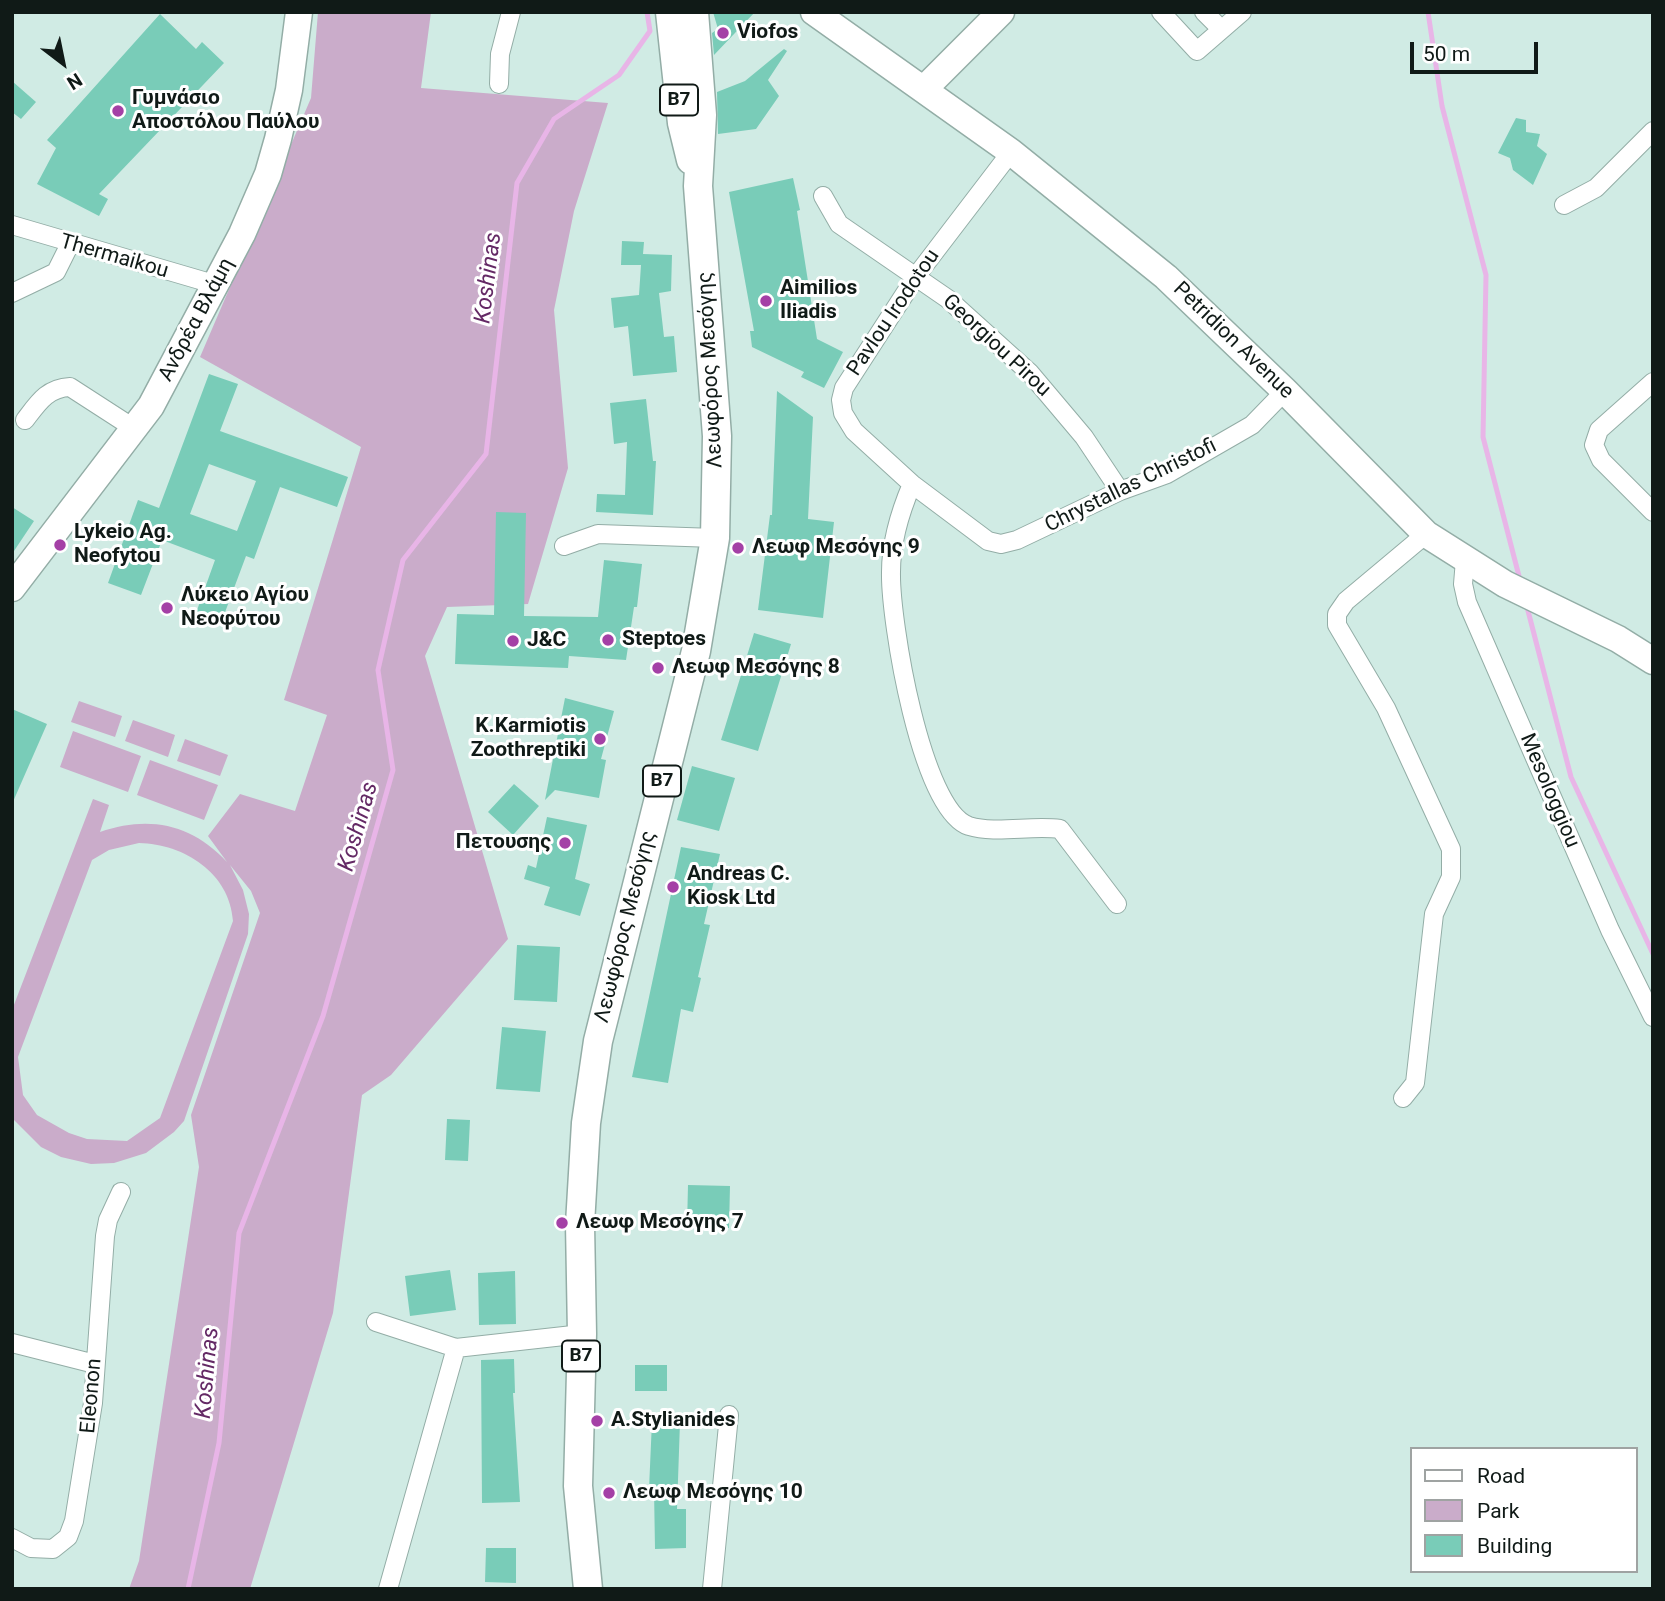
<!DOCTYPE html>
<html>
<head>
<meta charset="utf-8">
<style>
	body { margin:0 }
	#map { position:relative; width:1665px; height:1601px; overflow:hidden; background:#d0ebe4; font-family:Roboto,sans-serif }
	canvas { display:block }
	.frame { position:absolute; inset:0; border:14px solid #101a17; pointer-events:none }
	.legend { position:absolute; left:1410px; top:1447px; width:228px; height:126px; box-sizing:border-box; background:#fff; border:2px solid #9fa3a2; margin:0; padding:9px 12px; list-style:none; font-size:21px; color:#101a17 }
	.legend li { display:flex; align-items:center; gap:14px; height:35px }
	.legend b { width:35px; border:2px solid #9fa3a2 }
	.north { position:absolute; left:28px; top:28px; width:70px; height:70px; -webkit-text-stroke:5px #fff; paint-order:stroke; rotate:148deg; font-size:19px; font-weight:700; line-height:28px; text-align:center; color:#101a17 }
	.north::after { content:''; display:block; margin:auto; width:24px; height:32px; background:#101a17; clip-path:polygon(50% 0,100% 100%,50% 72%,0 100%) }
	.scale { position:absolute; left:1410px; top:42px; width:128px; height:32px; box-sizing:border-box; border:4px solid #101a17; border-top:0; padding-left:9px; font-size:21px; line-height:24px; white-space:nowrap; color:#101a17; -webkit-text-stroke:5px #fff; paint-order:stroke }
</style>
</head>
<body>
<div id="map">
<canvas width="1665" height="1601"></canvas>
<div class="frame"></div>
<ul class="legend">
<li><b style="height:9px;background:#fff"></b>Road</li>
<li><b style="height:19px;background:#caacca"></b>Park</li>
<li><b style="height:19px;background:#79ccb8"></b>Building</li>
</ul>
<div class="north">N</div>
<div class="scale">50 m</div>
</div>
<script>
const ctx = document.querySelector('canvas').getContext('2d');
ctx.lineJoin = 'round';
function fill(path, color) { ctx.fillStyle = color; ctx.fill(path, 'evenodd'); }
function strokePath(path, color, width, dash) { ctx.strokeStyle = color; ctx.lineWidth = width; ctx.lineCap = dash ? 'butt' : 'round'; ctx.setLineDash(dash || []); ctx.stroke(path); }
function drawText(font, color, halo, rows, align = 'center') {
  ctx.font = font + ' Roboto,sans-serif'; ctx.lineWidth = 6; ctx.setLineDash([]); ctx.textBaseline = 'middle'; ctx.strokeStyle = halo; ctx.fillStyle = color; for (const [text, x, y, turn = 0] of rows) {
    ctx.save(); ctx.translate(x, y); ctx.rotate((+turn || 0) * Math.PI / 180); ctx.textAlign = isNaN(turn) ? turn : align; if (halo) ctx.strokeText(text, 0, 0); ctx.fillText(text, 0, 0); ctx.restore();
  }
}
const green = new Path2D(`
	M 318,12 L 431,12 L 421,88 L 608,103 L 574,211 L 554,310 L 568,468 L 528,604 L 447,607 L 425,656 L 508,939 L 391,1075 L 362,1095 L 333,1313 L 250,1589 L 129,1589 L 139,1561 L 199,1167 L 191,1115 L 260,913 L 251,891 L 230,865 L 243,890 L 249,914 L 248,934 L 184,1121 L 174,1132 L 146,1153 L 114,1163 L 91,1164 L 61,1157 L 41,1147 L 12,1118 L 12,1010 L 93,799 L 109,805 L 100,832 C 149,815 192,824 227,862 L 208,836 L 240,794 L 295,811 L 327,715 L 284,700 L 361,447 L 200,357 L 311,98 ZM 139,843 C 184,844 230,873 233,921 L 160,1118 L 127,1141 L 87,1139 L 69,1133 L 37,1115 L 23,1095 L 18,1057 L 92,860 L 109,850 Z
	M 79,701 L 122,716 L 115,737 L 71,722 Z
	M 133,720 L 175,735 L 168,757 L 125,741 Z
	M 73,731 L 141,756 L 128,792 L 60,767 Z
	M 185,739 L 228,755 L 220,776 L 177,761 Z
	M 150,760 L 218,785 L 204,820 L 137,795 Z`);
const stream = new Path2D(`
	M 1428,12 L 1442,106 L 1486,275 L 1483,437 L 1520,580
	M 1526,603 L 1571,777 L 1653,954
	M 188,1589 L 219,1443 L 239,1233 L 323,1016 L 393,770 L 378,670 L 403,560 L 486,454 L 517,183 L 554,119 L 619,75 L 650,31 L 647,12`);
const building = new Path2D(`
	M 713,12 L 755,12 L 714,55 L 712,33 L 718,29 Z
	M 160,14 L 196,49 L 202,42 L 224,63 L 99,194 L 108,199 L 99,216 L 37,184 L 56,148 L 47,140 Z
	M 784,49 L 787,51 L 768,80 L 779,96 L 756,129 L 718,134 L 717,92 L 745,81 Z
	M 12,81 L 36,102 L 21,119 L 12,112 Z
	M 1516,118 L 1526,120 L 1526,132 L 1540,134 L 1537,146 L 1547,154 L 1533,185 L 1513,170 L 1510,158 L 1498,153 Z
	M 793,178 L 800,210 L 797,211 L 817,339 L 843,352 L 824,388 L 801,377 L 804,372 L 752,347 L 750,331 L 754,331 L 729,192 Z
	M 622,241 L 644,242 L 643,254 L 672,255 L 671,291 L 659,293 L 664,337 L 674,336 L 677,372 L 633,376 L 628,326 L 614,328 L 611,298 L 639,295 L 641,265 L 621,265 Z
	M 209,374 L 238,384 L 220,431 L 348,477 L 337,507 L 280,487 L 254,559 L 246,556 L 221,623 L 196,613 L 215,560 L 162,540 L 141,595 L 108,583 L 138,500 L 159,508 ZM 209,464 L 256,481 L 237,531 L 190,514 Z
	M 777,391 L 813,417 L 808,519 L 834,522 L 823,618 L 758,610 L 770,515 L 772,515 Z
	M 646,399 L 653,461 L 656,461 L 653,515 L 596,512 L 597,494 L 625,495 L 627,442 L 614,444 L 610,403 Z
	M 12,507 L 34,521 L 12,554 Z
	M 496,512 L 526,513 L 524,616 L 598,617 L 604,560 L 642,564 L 637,607 L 634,607 L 626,660 L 569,656 L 568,668 L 455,664 L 457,614 L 494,615 Z
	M 754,633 L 791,644 L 758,751 L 721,740 Z
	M 565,698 L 614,711 L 601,759 L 606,760 L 599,798 L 555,790 L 545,800 Z
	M 12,709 L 47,724 L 12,804 Z
	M 692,766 L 735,778 L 719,831 L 677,820 Z
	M 514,784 L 539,806 L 513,835 L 488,812 Z
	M 547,817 L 587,825 L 575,879 L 590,884 L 580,916 L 544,905 L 550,887 L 524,879 L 528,865 L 536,868 Z
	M 681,847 L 720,854 L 704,924 L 710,925 L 698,977 L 701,978 L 693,1012 L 681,1009 L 668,1083 L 632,1077 Z
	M 517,945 L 560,947 L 557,1002 L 514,1000 Z
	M 502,1027 L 546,1031 L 540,1092 L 496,1089 Z
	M 447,1119 L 470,1120 L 468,1161 L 445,1160 Z
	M 688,1185 L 730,1186 L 729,1228 L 687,1227 Z
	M 450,1270 L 456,1310 L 410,1316 L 405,1276 Z
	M 515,1271 L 516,1324 L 479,1325 L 478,1273 Z
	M 514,1359 L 515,1393 L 513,1393 L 520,1502 L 482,1503 L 481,1360 Z
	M 635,1365 L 667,1365 L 667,1391 L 635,1391 Z
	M 652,1421 L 680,1422 L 677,1509 L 686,1509 L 686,1548 L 655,1549 L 654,1489 L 649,1489 Z
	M 486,1548 L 516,1548 L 516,1583 L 485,1582 Z`);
const street = new Path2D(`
	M 1161,12 L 1197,51 L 1242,12
	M 1204,12 L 1221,29
	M 499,84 L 500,54 L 511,12
	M 1011,152 L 917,275 L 844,388 L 841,400 L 843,413 L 854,431 L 912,484 L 988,541 L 1001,544 L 1017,540 L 1120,491 L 1167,474 L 1252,425 L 1285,391
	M 823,196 L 839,224 L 948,299 L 1030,373 L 1084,437 L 1120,491
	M 1564,205 L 1596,188 L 1653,131
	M 12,225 L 217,285
	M 12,293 L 56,272 L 70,244
	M 1653,382 L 1599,430 L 1594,445 L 1601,460 L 1653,512
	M 25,420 C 38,403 47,388 70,387 L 135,429
	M 912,484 C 900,512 891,541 891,572 C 890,620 921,810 969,826 C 995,834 1032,825 1060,829 L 1117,904
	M 564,546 L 598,534 L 715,538
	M 1465,560 L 1463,584 L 1467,602 L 1610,930 L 1653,1017
	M 1403,1098 L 1415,1083 L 1434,914 L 1451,877 L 1451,849 L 1386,708 L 1337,625 L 1337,614 L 1346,601 L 1426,534
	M 376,1322 L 456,1348 L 582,1334
	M 12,1343 L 95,1364
	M 12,1538 L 31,1548 L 53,1549 L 68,1537 L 74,1521 L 93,1403 L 105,1236 L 108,1220 L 121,1192
	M 388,1589 L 456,1348
	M 712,1589 L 729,1415`);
const secondary = new Path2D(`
	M 814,12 L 1011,152 L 1166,277 L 1285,391 L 1426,534 L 1505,584 L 1618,639 L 1653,661
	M 925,88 L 1001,12
	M 12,588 L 151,406 L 242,234 L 268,174 L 278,139 L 289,90 L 299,12`);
const primary = new Path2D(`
	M 670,12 L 682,123 L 691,160
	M 588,1589 L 578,1486 L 582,1334 L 580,1224 L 586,1123 L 598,1041 L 696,651 L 715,538 L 717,436 L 698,186 L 702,115 L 694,12`);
const markers = [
	[723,33,7,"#a440a6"],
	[118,111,7,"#a440a6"],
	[766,301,7,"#a440a6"],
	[60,545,7,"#a440a6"],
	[738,548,7,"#a440a6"],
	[167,608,7,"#a440a6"],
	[608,640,7,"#a440a6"],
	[513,641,7,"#a440a6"],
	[658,668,7,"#a440a6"],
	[600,739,7,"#a440a6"],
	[565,843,7,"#a440a6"],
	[673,887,7,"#a440a6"],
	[562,1223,7,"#a440a6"],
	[597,1421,7,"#a440a6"],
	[609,1493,7,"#a440a6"]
];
const shields = [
	[679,100,38],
	[662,781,38],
	[581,1356,38]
];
const shieldNames = [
	["B7",679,100],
	["B7",662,781],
	["B7",581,1356]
];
const poiNames = [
	["Viofos",737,33],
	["Γυμνάσιο",132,99],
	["Αποστόλου Παύλου",132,123],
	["Aimilios",780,289],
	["Iliadis",780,313],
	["Lykeio Ag.",74,533],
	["Neofytou",74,557],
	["Λεωφ Μεσόγης 9",752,548],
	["Λύκειο Αγίου",181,596],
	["Νεοφύτου",181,620],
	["Steptoes",622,640],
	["J&C",527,641],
	["Λεωφ Μεσόγης 8",672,668],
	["K.Karmiotis",586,727,"right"],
	["Zoothreptiki",586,751,"right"],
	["Πετουσης",551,843,"right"],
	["Andreas C.",687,875],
	["Kiosk Ltd",687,899],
	["Λεωφ Μεσόγης 7",576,1223],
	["A.Stylianides",611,1421],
	["Λεωφ Μεσόγης 10",623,1493]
];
const streetNames = [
	["Thermaikou",114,257,16],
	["Pavlou Irodotou",894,313,-56],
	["Ανδρέα Βλάμη",197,320,-62],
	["Petridion Avenue",1233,341,44],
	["Georgiou Pirou",996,346,43],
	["Λεωφόρος Μεσόγης",711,370,-93],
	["Chrystallas Christofi",1131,486,-26],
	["Mesologgiou",1549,791,67],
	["Λεωφόρος Μεσόγης",626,927,-76],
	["Eleonon",92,1396,-85]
];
const waterNames = [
	["Koshinas",489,278,-83],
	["Koshinas",359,827,-74],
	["Koshinas",208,1373,-85]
];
fill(green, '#caacca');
strokePath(stream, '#e8b5e7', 5);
fill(building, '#79ccb8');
strokePath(street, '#93ada6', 20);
strokePath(secondary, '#93ada6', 29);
strokePath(primary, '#93ada6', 31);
strokePath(street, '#fff', 18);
strokePath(secondary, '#fff', 26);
strokePath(primary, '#fff', 28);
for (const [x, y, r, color] of markers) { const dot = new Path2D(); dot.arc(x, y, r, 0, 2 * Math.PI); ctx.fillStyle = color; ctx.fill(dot); strokePath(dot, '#fff', 2.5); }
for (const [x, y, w] of shields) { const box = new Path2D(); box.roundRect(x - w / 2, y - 15.5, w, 31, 5); ctx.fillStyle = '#fff'; ctx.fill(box); strokePath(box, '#101a17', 2); }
drawText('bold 19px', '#101a17', null, shieldNames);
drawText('bold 21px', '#101a17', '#fff', poiNames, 'left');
drawText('21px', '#101a17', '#fff', streetNames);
drawText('italic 23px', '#642965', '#fff', waterNames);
</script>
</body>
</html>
